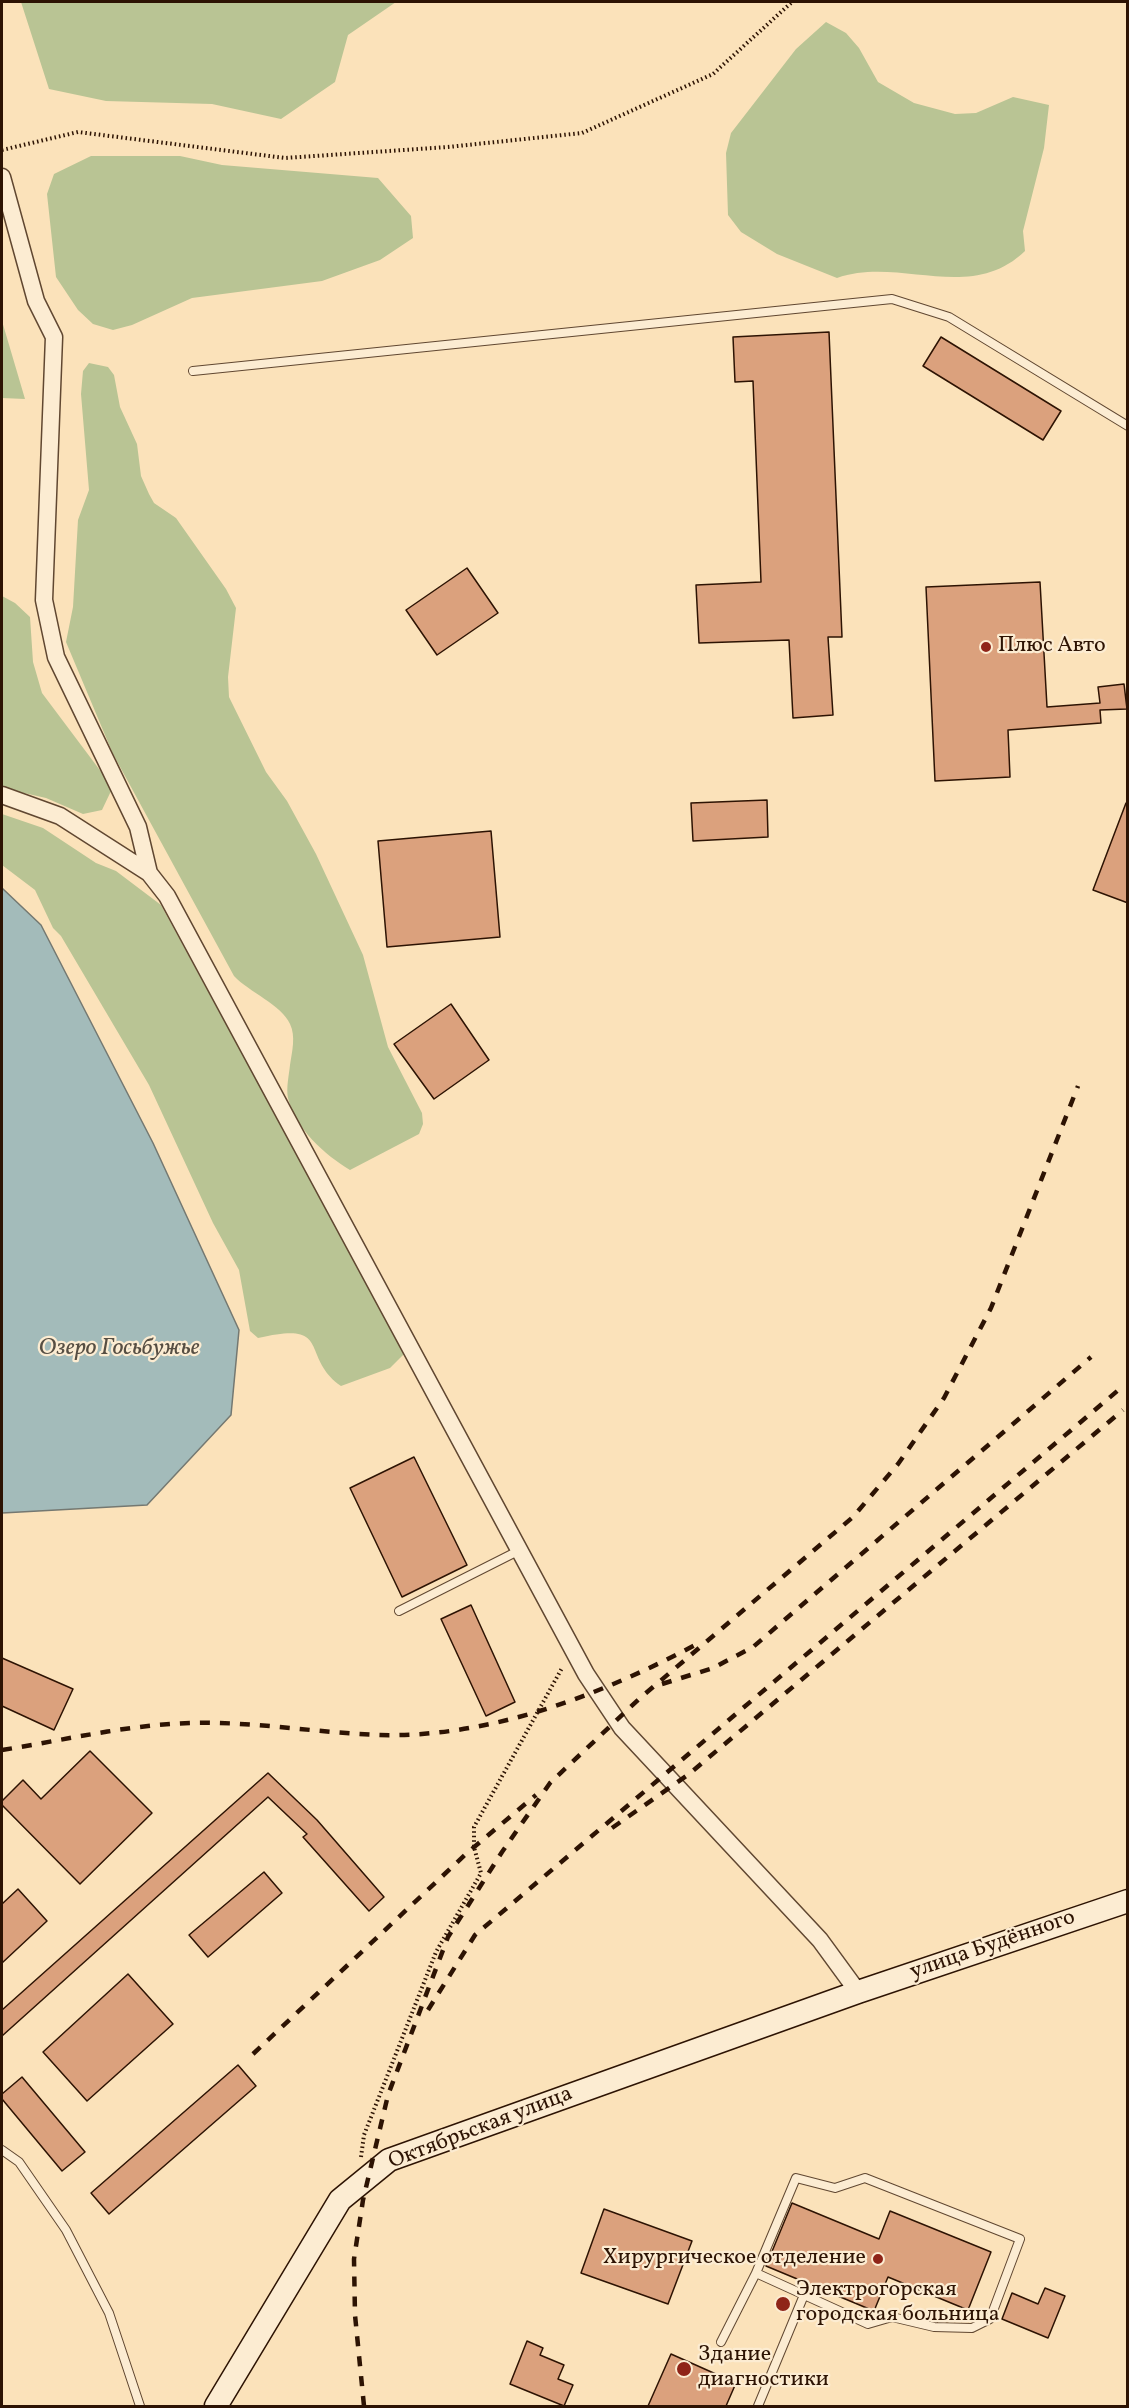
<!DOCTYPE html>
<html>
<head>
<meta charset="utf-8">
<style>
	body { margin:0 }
	#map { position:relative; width:1129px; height:2408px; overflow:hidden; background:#fbe2ba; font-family:Vollkorn,serif }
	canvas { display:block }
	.frame { position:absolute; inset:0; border:3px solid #2d1303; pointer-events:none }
</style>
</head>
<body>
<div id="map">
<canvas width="1129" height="2408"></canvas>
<div class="frame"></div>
</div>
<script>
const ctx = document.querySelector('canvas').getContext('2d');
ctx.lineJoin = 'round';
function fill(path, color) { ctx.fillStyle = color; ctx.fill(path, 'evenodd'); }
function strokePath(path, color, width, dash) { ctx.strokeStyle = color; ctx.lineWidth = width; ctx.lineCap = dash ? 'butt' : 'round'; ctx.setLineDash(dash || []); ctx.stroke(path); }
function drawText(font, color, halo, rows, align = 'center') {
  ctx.font = font + ' Vollkorn,serif'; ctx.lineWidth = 4.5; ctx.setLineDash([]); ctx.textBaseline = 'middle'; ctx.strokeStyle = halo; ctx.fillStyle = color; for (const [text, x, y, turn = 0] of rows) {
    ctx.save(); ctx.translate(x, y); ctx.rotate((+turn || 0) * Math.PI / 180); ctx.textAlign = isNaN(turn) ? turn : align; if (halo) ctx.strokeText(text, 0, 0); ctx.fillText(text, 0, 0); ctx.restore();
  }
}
const green = new Path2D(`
	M 21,2 L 396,2 L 348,35 L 335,82 L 281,119 L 212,104 L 106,101 L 49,89 Z
	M 826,22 L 846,33 L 859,48 L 878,82 L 914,103 L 955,114 L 976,113 L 1013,97 L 1049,105 L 1044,148 L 1023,231 L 1025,251 C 970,304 900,256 837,278 L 777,254 L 741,232 L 728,215 L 726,153 L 731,133 L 796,49 Z
	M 91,156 L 180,156 L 222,165 L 378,178 L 411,216 L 413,238 L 380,260 L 322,281 L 192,298 L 132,325 L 113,330 L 93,324 L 78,310 L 56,277 L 47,194 L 54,174 Z
	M 2,321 L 25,399 L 2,398 Z
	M 89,363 L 108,367 L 114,375 L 120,407 L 137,444 L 141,476 L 149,494 L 154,503 L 176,518 L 226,589 L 236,608 L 228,677 L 229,697 L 266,772 L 287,801 L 316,854 L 363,955 L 388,1047 L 422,1113 L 423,1124 L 419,1134 L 350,1170 C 325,1155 295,1128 288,1098 C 286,1088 289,1075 290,1065 C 292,1052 296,1036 290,1024 C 282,1005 249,992 234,976 L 113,754 L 66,642 L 73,607 L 78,520 L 89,490 L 81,394 L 83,371 Z
	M 2,596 L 15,603 L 30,617 L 33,662 L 42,693 L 108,781 L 111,791 L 102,810 L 83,814 L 46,798 L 2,788 Z
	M 2,814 L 43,828 L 96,863 L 116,871 L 161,905 L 400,1344 L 404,1354 L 390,1368 L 341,1386 C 299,1356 334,1320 258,1338 L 250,1331 L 239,1270 L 213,1223 L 149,1085 L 61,936 L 53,928 L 35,890 L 2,865 Z`);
const water = new Path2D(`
	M 2,888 L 41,925 L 153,1143 L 239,1330 L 231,1415 L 147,1505 L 2,1513 Z`);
const building = new Path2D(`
	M 829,332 L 842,637 L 828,637 L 833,715 L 793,718 L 789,640 L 699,643 L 696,585 L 761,582 L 753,381 L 735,382 L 733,337 Z
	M 941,337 L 1061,411 L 1043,440 L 923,366 Z
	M 467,568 L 498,613 L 437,655 L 406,610 Z
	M 1040,582 L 1047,707 L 1100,703 L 1098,687 L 1124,684 L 1127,709 L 1100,710 L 1101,723 L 1008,730 L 1010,777 L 935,781 L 926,587 Z
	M 767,800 L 768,837 L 693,841 L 691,803 Z
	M 1126,803 L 1128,803 L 1128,903 L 1093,890 Z
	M 491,831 L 500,937 L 387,947 L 378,841 Z
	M 451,1004 L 489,1060 L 434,1099 L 394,1044 Z
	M 414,1457 L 467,1565 L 402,1597 L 350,1488 Z
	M 471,1605 L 515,1702 L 486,1716 L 441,1619 Z
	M 2,1658 L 73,1689 L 54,1730 L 2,1706 Z
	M 90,1751 L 152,1813 L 80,1884 L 2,1805 L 2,1801 L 23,1780 L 41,1799 Z
	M 268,1773 L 317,1820 L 384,1897 L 369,1911 L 303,1837 L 307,1834 L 268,1797 L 2,2036 L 2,2010 Z
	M 264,1872 L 282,1893 L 208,1957 L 189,1935 Z
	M 18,1889 L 47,1921 L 2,1963 L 2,1904 Z
	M 128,1974 L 173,2024 L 87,2101 L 43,2052 Z
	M 238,2065 L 256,2086 L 109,2214 L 91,2193 Z
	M 22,2077 L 85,2152 L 62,2171 L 2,2099 L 2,2094 Z
	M 792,2203 L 879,2239 L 890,2211 L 991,2252 L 968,2310 L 888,2277 L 874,2311 L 766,2266 Z
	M 604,2209 L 692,2241 L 668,2304 L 581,2273 Z
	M 1045,2288 L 1065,2296 L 1048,2338 L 1002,2319 L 1012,2293 L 1038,2304 Z
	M 527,2341 L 543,2348 L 540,2355 L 564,2365 L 558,2379 L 573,2385 L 564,2406 L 510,2384 Z
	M 671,2354 L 736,2383 L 726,2406 L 648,2406 Z`);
const path = new Path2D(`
	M 2,150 L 78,132 L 285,158 L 448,147 L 582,133 L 713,74 L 792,2
	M 361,2157 L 364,2135 L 436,1952 L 481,1873 L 474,1847 L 474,1827 L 562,1668`);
const lane = new Path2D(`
	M 193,371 L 892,299 L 949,317 L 1128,426
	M 399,1611 L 518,1551
	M 2,2150 L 19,2162 L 66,2230 L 109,2313 L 140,2406
	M 796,2178 L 835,2188 L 865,2178 L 1020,2239 L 990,2319 L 972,2328 L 934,2327 L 892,2317 L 868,2324 L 756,2273 Z
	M 721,2342 L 756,2273
	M 758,2406 L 804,2295`);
const street = new Path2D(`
	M 2,177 L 36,301 L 54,337 L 44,600 L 56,657 L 138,827 L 149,873
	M 2,795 L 60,816 L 149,873 L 167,896 L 586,1674 L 622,1728 L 820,1940 L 858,1992`);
const secondary = new Path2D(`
	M 216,2406 L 340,2200 L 389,2160 L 858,1992 L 1128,1901`);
const rail = new Path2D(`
	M 662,1684 L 713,1668 L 753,1647 L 1091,1357
	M 2,1750 C 65,1740 126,1725 190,1723 C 253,1721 317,1733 380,1735 C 491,1738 603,1694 699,1643
	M 612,1828 L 689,1774 L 1123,1410
	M 428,2010 L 475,1935 L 1122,1387
	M 253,2054 L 467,1853 L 536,1795
	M 364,2406 L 355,2315 L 354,2259 L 363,2200 L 388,2095 L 448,1937 L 502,1852 L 550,1783 L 639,1699 L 853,1517 L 898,1464 L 944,1398 L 991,1308 L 1078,1086`);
const markers = [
	[986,647,6,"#8f2418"],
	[878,2259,6,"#8f2418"],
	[783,2304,8,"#8f2418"],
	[684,2369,8,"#8f2418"]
];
const poiNames = [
	["Плюс Авто",998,647],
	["Хирургическое отделение",866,2259,"right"],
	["Электрогорская",796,2291],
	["городская больница",796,2316],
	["Здание",698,2356],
	["диагностики",698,2381]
];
const streetNames = [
	["улица Будённого",993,1946,-19],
	["Октябрьская улица",481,2129,-21]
];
const waterNames = [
	["Озеро Госьбужье",119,1350]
];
fill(green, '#b9c494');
fill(water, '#a3bbba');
strokePath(water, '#747871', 1.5);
fill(building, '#dba17d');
strokePath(building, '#2d1303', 1.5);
strokePath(lane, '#604731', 10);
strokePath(street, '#604731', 19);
strokePath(secondary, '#2d1303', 25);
strokePath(path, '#2d1303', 4, [1.5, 3]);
strokePath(lane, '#fcecd2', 8);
strokePath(street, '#fcecd2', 16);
strokePath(secondary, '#fcecd2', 22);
strokePath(rail, '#2d1303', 4.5, [10, 10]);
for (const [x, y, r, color] of markers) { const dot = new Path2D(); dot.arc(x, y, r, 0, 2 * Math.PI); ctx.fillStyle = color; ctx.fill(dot); strokePath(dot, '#fcecd2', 2); }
drawText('22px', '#2d1303', '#fcecd2', poiNames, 'left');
drawText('22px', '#2d1303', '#fcecd2', streetNames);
drawText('italic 24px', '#564e43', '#fcecd2', waterNames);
</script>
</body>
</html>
